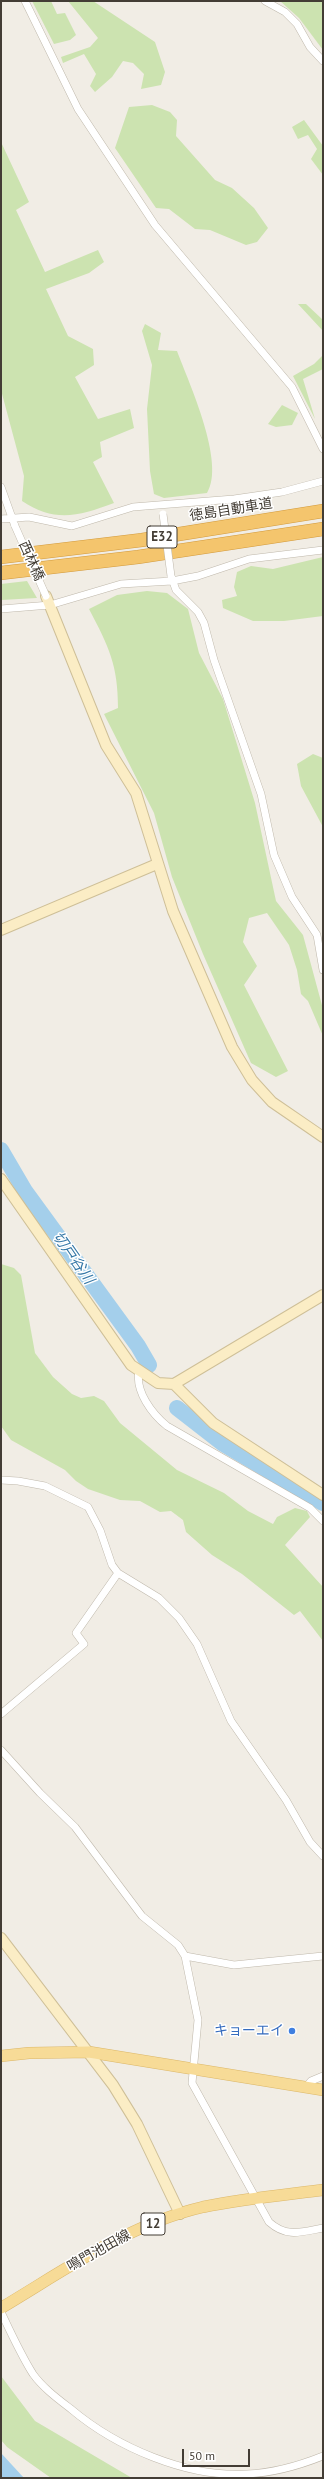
<!DOCTYPE html>
<html>
<head>
<meta charset="utf-8">
<style>
	body { margin:0 }
	#map { position:relative; width:324px; height:2479px; overflow:hidden; background:#f1ede5; font-family:"PT Sans",sans-serif }
	canvas { display:block }
	.frame { position:absolute; inset:0; border:2px solid #433d35; pointer-events:none }
	.scale { position:absolute; left:182px; top:2449px; width:68px; height:18px; box-sizing:border-box; border:2px solid #433d35; border-top:0; padding-left:5px; font-size:12px; line-height:14px; white-space:nowrap; color:#433d35; -webkit-text-stroke:3px #fff; paint-order:stroke }
</style>
</head>
<body>
<div id="map">
<canvas width="324" height="2479"></canvas>
<div class="frame"></div>
<div class="scale">50 m</div>
</div>
<script>
const ctx = document.querySelector('canvas').getContext('2d');
ctx.lineJoin = 'round';
function fill(path, color) { ctx.fillStyle = color; ctx.fill(path, 'evenodd'); }
function strokePath(path, color, width, dash) { ctx.strokeStyle = color; ctx.lineWidth = width; ctx.lineCap = dash ? 'butt' : 'round'; ctx.setLineDash(dash || []); ctx.stroke(path); }
function drawText(font, color, halo, rows, align = 'center') {
  ctx.font = font + ' "PT Sans","Noto Sans JP",sans-serif'; ctx.lineWidth = 3; ctx.setLineDash([]); ctx.textBaseline = 'middle'; ctx.strokeStyle = halo; ctx.fillStyle = color; for (const [text, x, y, turn = 0] of rows) {
    ctx.save(); ctx.translate(x, y); ctx.rotate((+turn || 0) * Math.PI / 180); ctx.textAlign = isNaN(turn) ? turn : align; if (halo) ctx.strokeText(text, 0, 0); ctx.fillText(text, 0, 0); ctx.restore();
  }
}
const green = new Path2D(`
	M 32,1 L 51,1 L 57,14 L 65,13 L 76,35 L 70,40 L 54,44 Z
	M 68,1 L 93,1 L 155,42 L 165,72 L 161,85 L 141,89 L 144,74 L 133,63 L 123,61 L 112,77 L 95,92 L 90,86 L 96,74 L 84,54 L 63,63 L 61,57 L 90,47 L 98,38 Z
	M 280,1 L 323,1 L 323,50 L 299,18 Z
	M 152,105 L 170,112 L 177,120 L 176,136 L 215,180 L 232,188 L 254,208 L 268,228 L 257,242 L 246,245 L 210,230 L 195,229 L 169,209 L 156,208 L 115,148 L 129,107 Z
	M 304,120 L 323,146 L 323,175 L 311,159 L 317,149 L 308,135 L 298,139 L 292,127 Z
	M 1,142 L 29,202 L 16,210 L 45,272 L 98,250 L 104,262 L 89,273 L 46,289 L 68,336 L 93,349 L 94,365 L 75,377 L 98,419 L 130,409 L 134,428 L 100,442 L 102,457 L 93,462 L 114,503 C 79,516 55,523 22,501 L 24,476 L 1,390 Z
	M 298,304 L 306,304 L 323,320 L 323,331 Z
	M 145,324 L 161,333 L 158,350 L 177,351 C 189,383 226,463 207,493 L 164,498 L 154,494 L 150,471 L 147,409 L 152,365 L 142,331 Z
	M 323,355 L 323,369 L 303,379 L 315,419 L 293,376 L 314,364 Z
	M 282,405 L 298,413 L 292,425 L 276,427 L 268,424 Z
	M 323,557 L 323,616 L 284,621 L 253,621 L 223,608 L 222,600 L 237,596 L 234,587 L 237,572 L 251,566 L 273,569 Z
	M 27,581 L 37,598 L 1,600 L 1,584 Z
	M 147,591 L 167,593 L 188,609 L 199,653 L 223,699 L 255,803 L 276,901 L 303,935 L 323,1009 L 323,1036 L 308,1001 L 301,994 L 297,970 L 289,945 L 267,913 L 249,918 L 243,942 L 257,966 L 244,985 L 288,1071 L 276,1077 L 251,1063 L 203,954 L 172,877 L 154,813 L 104,714 L 118,708 C 118,665 109,647 89,609 L 117,595 Z
	M 313,754 L 323,758 L 323,827 L 301,786 L 297,764 Z
	M 1,1264 L 14,1268 L 21,1275 L 35,1353 L 53,1377 L 72,1394 L 81,1398 L 94,1396 L 104,1401 L 120,1423 L 177,1470 L 224,1493 L 248,1511 L 273,1524 L 277,1517 L 295,1508 L 307,1511 L 310,1517 L 285,1545 L 323,1587 L 323,1641 L 300,1611 L 294,1615 L 242,1574 L 212,1555 L 186,1532 L 183,1520 L 171,1511 L 160,1512 L 140,1501 L 120,1500 L 88,1489 L 76,1481 L 65,1470 L 11,1440 L 1,1426 Z
	M 1,2376 L 35,2421 L 132,2478 L 51,2478 L 7,2447 L 1,2440 Z`);
const water = new Path2D(`
	M 1,2453 L 24,2478 L 1,2478 Z`);
const river = new Path2D(`
	M 1,1150 L 25,1191 L 138,1346 L 149,1365
	M 177,1408 L 222,1443 L 323,1503`);
const street = new Path2D(`
	M 25,1 L 78,109 L 155,225 L 292,387 L 323,449
	M 265,1 L 285,12 L 297,24 L 310,47 L 323,61
	M 1,487 L 15,526
	M 1,519 L 29,517 L 72,526 L 133,507 L 234,499 L 282,492 L 323,481
	M 171,576 L 176,590 L 198,612 L 204,623 L 214,660 L 261,794 L 274,855 L 292,897 L 317,935 L 323,970
	M 1,609 L 50,605 L 121,584 L 172,581 L 198,576 L 249,559 L 323,550
	M 139,1372 C 135,1391 152,1414 167,1426 L 310,1508 L 323,1521
	M 1,1480 L 18,1481 L 45,1486 L 88,1507 L 100,1530 L 112,1565 L 118,1573 L 159,1598 L 179,1618 L 197,1644 L 231,1721 L 286,1800 L 310,1842 L 323,1856
	M 1,1714 L 84,1644 L 76,1633 L 118,1573
	M 1,1750 L 40,1793 L 75,1827 L 142,1916 L 178,1945 L 185,1956 L 198,2020 L 192,2083 L 269,2222 C 287,2238 301,2232 323,2228
	M 185,1956 L 234,1965 L 323,1956
	M 305,2088 L 311,2081 L 323,2076
	M 1,2312 C 11,2333 21,2355 33,2374 C 43,2388 58,2399 71,2409 C 116,2447 187,2478 247,2474 C 273,2473 298,2466 323,2456`);
const secondary = new Path2D(`
	M 46,596 L 106,745 L 136,793 L 173,911 L 232,1047 L 252,1080 L 272,1102 L 323,1137
	M 1,930 L 157,864
	M 1,1179 L 131,1365 L 158,1383 L 174,1384 L 323,1295
	M 174,1384 L 213,1423 L 323,1495
	M 1,1938 L 113,2085 L 137,2124 L 180,2214`);
const primary = new Path2D(`
	M 1,2056 L 29,2053 L 89,2052 L 323,2090
	M 1,2308 C 65,2270 129,2224 203,2207 C 242,2199 283,2195 323,2190`);
const highway = new Path2D(`
	M 1,557 L 142,540 L 323,511
	M 1,573 L 138,557 L 323,529`);
const streetBridge = new Path2D(`
	M 163,514 L 171,576
	M 15,526 L 46,596`);
const markers = [
	[292,2031,4,"#3f7fe0"]
];
const shields = [
	[162,537,30],
	[153,2224,24]
];
const shieldNames = [
	["E32",162,537],
	["12",153,2224]
];
const streetNames = [
	["徳島自動車道",231,510,-9],
	["西林橋",31,561,66],
	["鳴門池田線",99,2251,-29]
];
const shopNames = [
	["キョーエイ",284,2031]
];
const waterNames = [
	["切戸谷川",73,1258,55]
];
fill(green, '#cce3b0');
fill(water, '#a4cfeb');
strokePath(river, '#a4cfeb', 16);
strokePath(street, '#bfb8ab', 8);
strokePath(secondary, '#cebf97', 12);
strokePath(primary, '#dbb769', 12);
strokePath(highway, '#d29a3d', 14);
strokePath(street, '#fff', 7);
strokePath(secondary, '#fbedc5', 10);
strokePath(primary, '#f7db97', 11);
strokePath(highway, '#f4c56d', 13);
strokePath(streetBridge, '#bfb8ab', 8, []);
strokePath(streetBridge, '#fff', 7);
for (const [x, y, r, color] of markers) { const dot = new Path2D(); dot.arc(x, y, r, 0, 2 * Math.PI); ctx.fillStyle = color; ctx.fill(dot); strokePath(dot, '#fff', 1.5); }
for (const [x, y, w] of shields) { const box = new Path2D(); box.roundRect(x - w / 2, y - 11, w, 22, 3); ctx.fillStyle = '#fff'; ctx.fill(box); strokePath(box, '#433d35', 1); }
drawText('bold 13px', '#433d35', null, shieldNames);
drawText('14px', '#433d35', '#fff', streetNames);
drawText('14px', '#366cbe', '#fff', shopNames, 'right');
drawText('italic 15px', '#3678a7', '#fff', waterNames);
</script>
</body>
</html>
